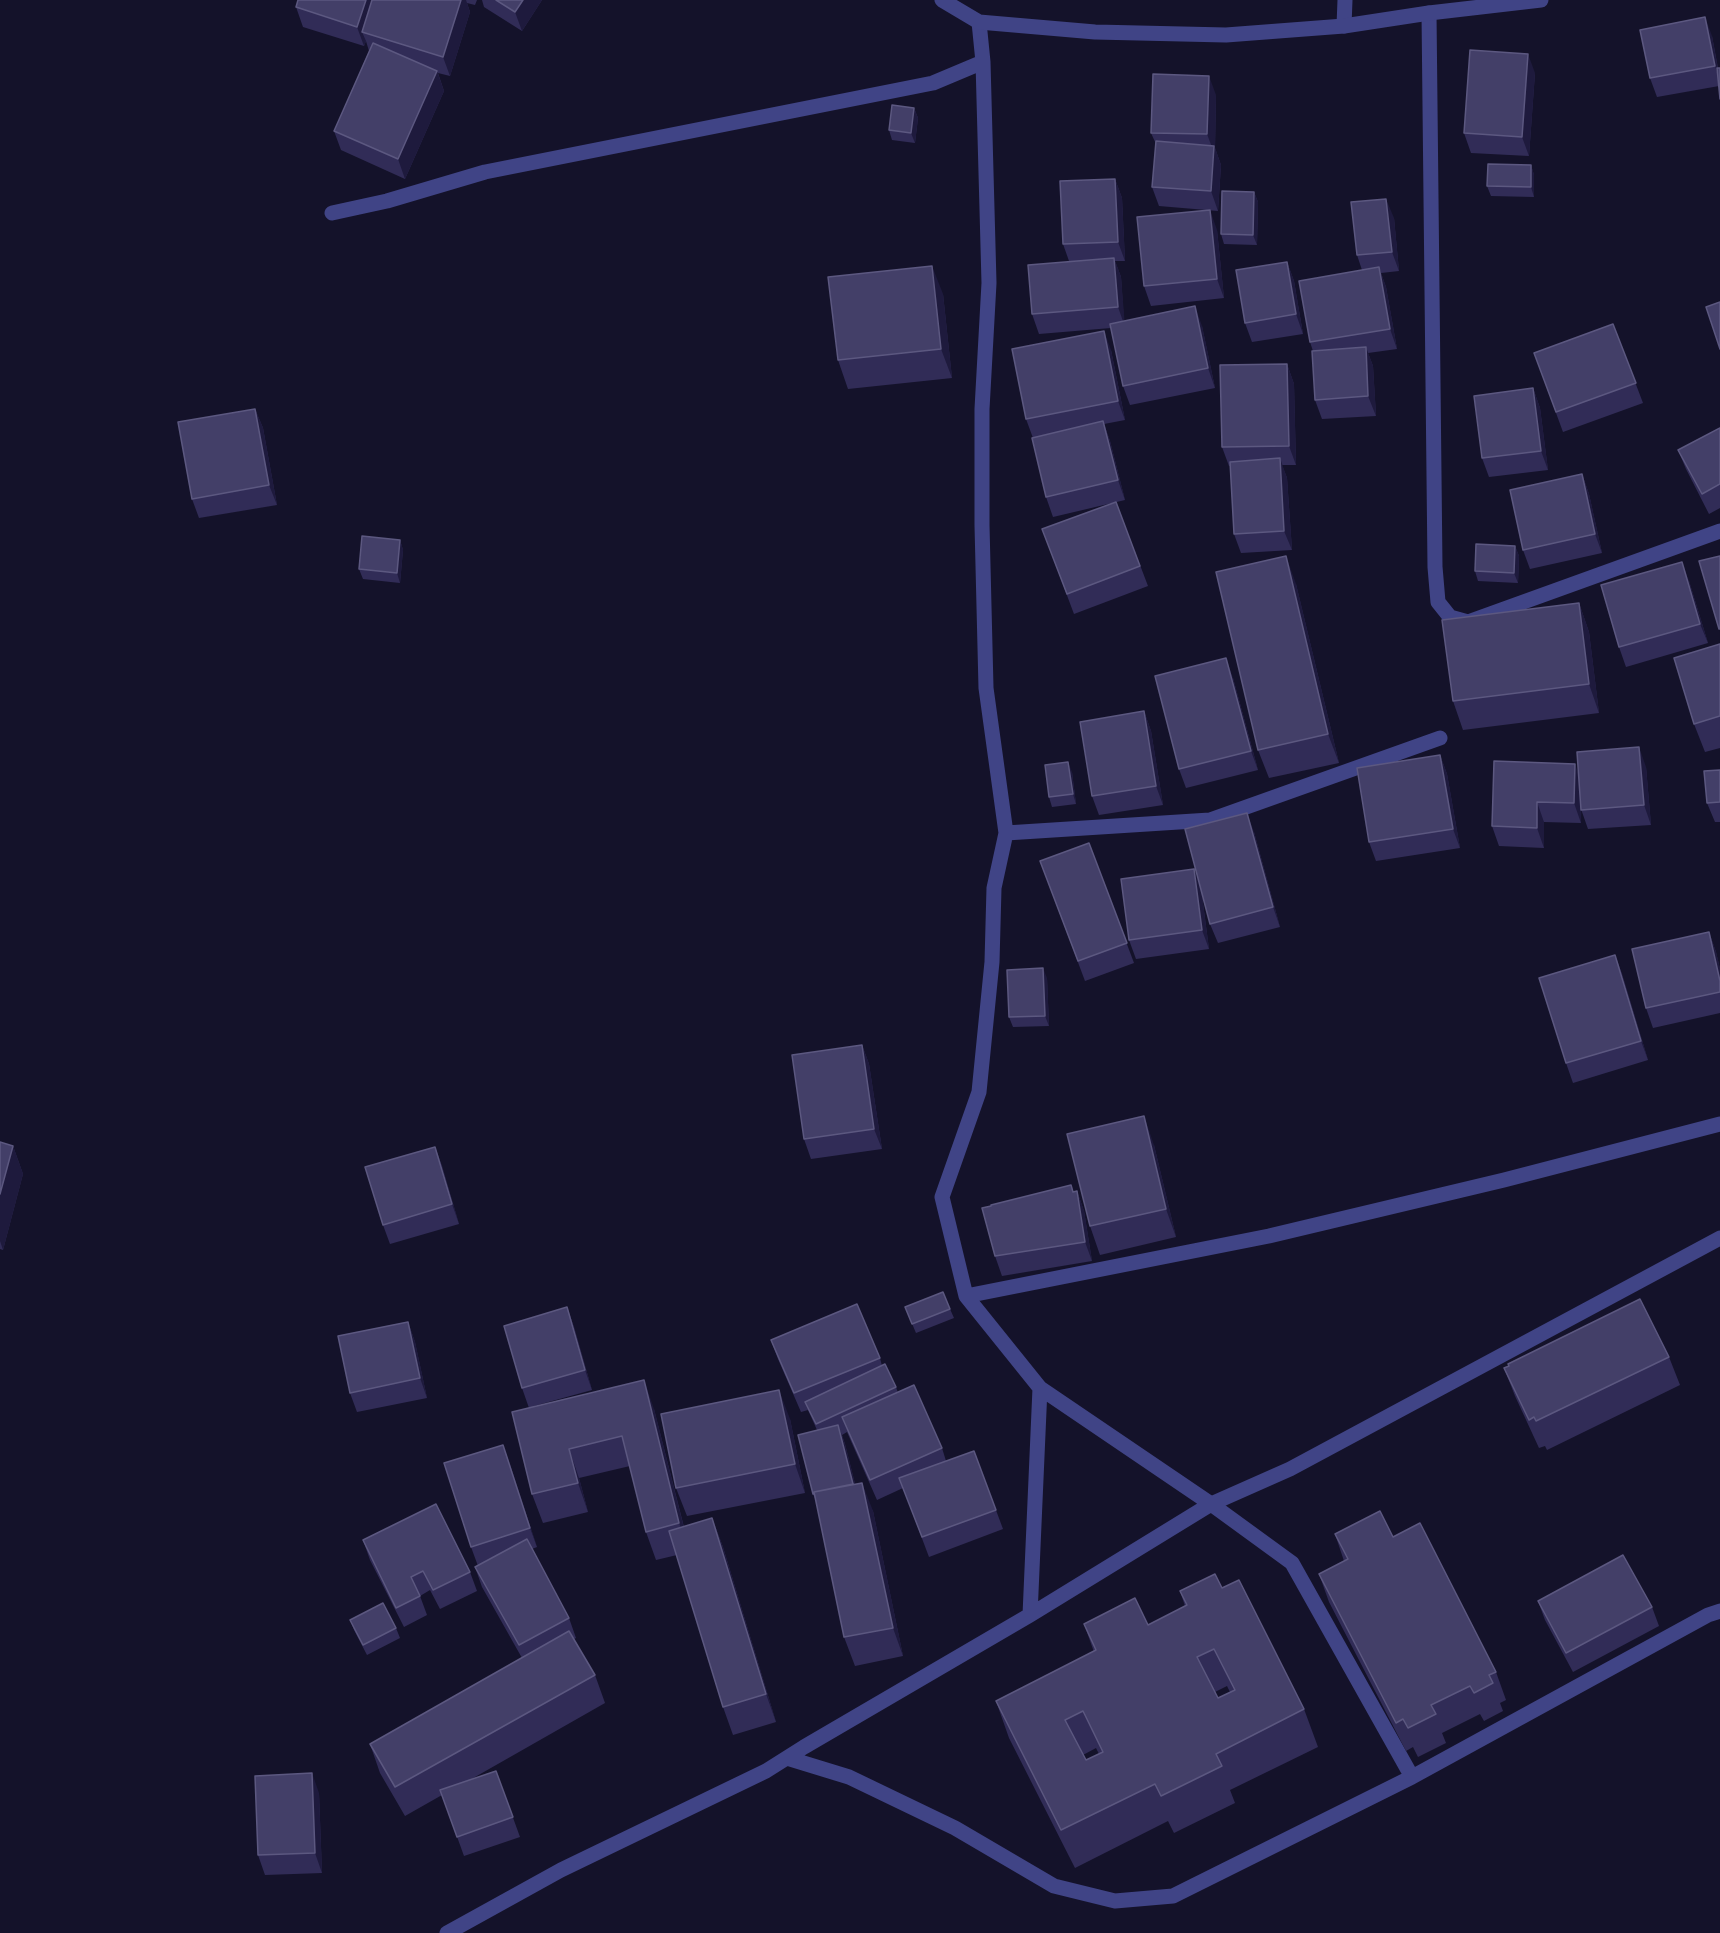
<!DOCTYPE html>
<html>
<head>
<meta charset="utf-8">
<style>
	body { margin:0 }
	canvas { display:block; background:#14122a }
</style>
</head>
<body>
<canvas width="1720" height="1933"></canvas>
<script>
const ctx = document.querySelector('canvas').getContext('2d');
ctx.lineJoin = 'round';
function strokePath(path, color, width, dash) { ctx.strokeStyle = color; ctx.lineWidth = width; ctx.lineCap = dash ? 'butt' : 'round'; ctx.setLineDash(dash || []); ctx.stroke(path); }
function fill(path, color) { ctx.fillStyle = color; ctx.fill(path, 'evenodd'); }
const minor = new Path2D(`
	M 1429,13 L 1435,567 L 1438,602 L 1450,617 L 1468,622 L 1720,531
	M 979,22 L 983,62 L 989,283 L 982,409 L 982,525 L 986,688 L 1006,833 L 1210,820 L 1440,738
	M 1344,26 L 1345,0
	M 332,213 L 387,201 L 485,172 L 933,83 L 983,62
	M 1006,833 L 994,888 L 992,962 L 979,1092 L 942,1197 L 966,1296 L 1040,1388 L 1211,1504 L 1292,1563 L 1412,1777
	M 966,1296 L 1269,1236 L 1504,1180 L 1720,1124
	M 1030,1615 L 1040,1388
	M 787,1758 L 849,1777 L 955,1828 L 1054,1886 L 1115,1901 L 1173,1896 L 1412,1777 L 1708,1615 L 1720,1611
	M 447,1933 L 561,1870 L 766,1771 L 804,1747 L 1030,1615 L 1211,1504 L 1290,1469 L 1720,1238`);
const tertiary = new Path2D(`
	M 942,0 L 979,22 L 1095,32 L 1226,35 L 1344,26 L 1429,13 L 1541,0`);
const wall = new Path2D(`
	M 298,0 L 477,0 L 475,5 L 467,3 L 470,12 L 450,76 L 438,73 L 444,91 L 405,179 L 341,150 L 334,131 L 369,51 L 366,41 L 364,46 L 303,27 L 296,7 Z
	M 482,0 L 542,0 L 522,31 L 484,7 Z
	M 1712,36 L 1718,68 L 1719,86 L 1657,97 L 1650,78 Z
	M 1535,73 L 1529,156 L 1471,153 L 1464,133 Z
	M 1216,95 L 1215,148 L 1221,165 L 1218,211 L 1159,206 L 1152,187 L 1156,144 L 1151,133 Z
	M 914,108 L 918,118 L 915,143 L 892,140 L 889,130 Z
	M 1531,165 L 1534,175 L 1534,197 L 1491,196 L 1487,186 Z
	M 1115,179 L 1122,198 L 1125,261 L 1115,261 L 1121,277 L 1124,321 L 1202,326 L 1215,388 L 1130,405 L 1123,386 L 1111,328 L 1039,334 L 1032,314 L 1069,261 L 1063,244 Z
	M 1254,192 L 1258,202 L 1257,245 L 1224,244 L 1221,234 Z
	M 1394,218 L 1399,271 L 1381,273 L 1386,287 L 1397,349 L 1368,353 L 1373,366 L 1376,416 L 1322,419 L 1315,400 L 1313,351 L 1310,342 L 1362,270 L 1357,255 Z
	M 1217,230 L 1224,298 L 1151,306 L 1144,286 Z
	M 1287,262 L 1294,281 L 1303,334 L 1252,342 L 1245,323 Z
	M 943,294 L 952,378 L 848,389 L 838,360 Z
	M 1613,324 L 1643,403 L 1563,432 L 1534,353 Z
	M 1111,350 L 1125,420 L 1104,424 L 1110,441 L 1125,500 L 1053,517 L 1046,497 L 1033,438 L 1026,419 Z
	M 1287,364 L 1294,384 L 1296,465 L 1282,465 L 1287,478 L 1292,550 L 1241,553 L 1234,534 L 1230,466 L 1229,466 L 1222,447 Z
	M 1533,388 L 1540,408 L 1548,470 L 1489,477 L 1482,458 Z
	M 255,409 L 263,428 L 277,505 L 199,518 L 192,499 Z
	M 1720,428 L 1720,508 L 1709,514 L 1686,469 L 1678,450 Z
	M 1582,474 L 1589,494 L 1602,553 L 1530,569 L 1523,550 Z
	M 1116,502 L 1148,586 L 1074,614 L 1042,529 Z
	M 400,540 L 403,550 L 400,583 L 363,579 L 359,569 Z
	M 1515,546 L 1519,556 L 1518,583 L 1478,581 L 1475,571 Z
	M 1689,581 L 1708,643 L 1626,667 L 1619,647 Z
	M 1296,584 L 1339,763 L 1269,778 L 1258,750 Z
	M 1579,603 L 1589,632 L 1599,713 L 1463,730 L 1453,701 Z
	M 1720,644 L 1720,748 L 1705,752 L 1694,724 Z
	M 1233,678 L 1258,770 L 1186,788 L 1179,769 Z
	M 1144,711 L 1151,731 L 1163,805 L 1099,815 L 1092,796 Z
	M 1440,755 L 1447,774 L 1460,848 L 1376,861 L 1369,842 Z
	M 1646,767 L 1651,825 L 1588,829 L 1581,809 L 1581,823 L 1544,822 L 1544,848 L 1499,846 L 1492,826 L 1578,774 Z
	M 1720,770 L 1720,822 L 1715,822 L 1707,803 Z
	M 1072,772 L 1076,804 L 1052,807 L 1049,797 Z
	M 1254,832 L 1280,927 L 1218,943 L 1210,924 Z
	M 1089,843 L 1134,963 L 1085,981 L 1040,861 Z
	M 1201,888 L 1209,949 L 1136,959 L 1129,940 Z
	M 1709,932 L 1716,952 L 1720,969 L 1720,1013 L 1653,1028 L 1646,1008 Z
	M 1615,955 L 1622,974 L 1648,1060 L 1573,1083 L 1566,1063 Z
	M 1047,978 L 1049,1026 L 1013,1027 L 1009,1017 Z
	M 862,1045 L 869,1064 L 882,1149 L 811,1159 L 804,1139 Z
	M 0,1142 L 13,1146 L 23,1174 L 3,1250 L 0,1249 Z
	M 1154,1145 L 1176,1237 L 1100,1255 L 1090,1226 Z
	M 435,1147 L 442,1166 L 459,1224 L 390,1244 L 383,1225 Z
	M 1077,1191 L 1084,1211 L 1092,1261 L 1002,1276 L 995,1256 L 1074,1192 Z
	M 567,1307 L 574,1327 L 592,1390 L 534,1406 L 654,1409 L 684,1527 L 712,1518 L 723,1547 L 776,1722 L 733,1735 L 723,1707 L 677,1555 L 656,1560 L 646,1532 L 630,1466 L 579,1478 L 588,1512 L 543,1523 L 532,1494 L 529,1408 L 522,1388 Z
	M 905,1307 L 950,1309 L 954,1318 L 916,1333 Z
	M 408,1322 L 415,1342 L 427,1398 L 357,1412 L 350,1393 Z
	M 771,1340 L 880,1358 L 882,1366 L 896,1387 L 898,1393 L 942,1448 L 946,1461 L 974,1451 L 1003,1529 L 929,1557 L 903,1488 L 877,1500 L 847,1432 L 842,1435 L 845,1444 L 855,1484 L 873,1511 L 903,1656 L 855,1666 L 844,1637 L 816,1501 L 813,1494 L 817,1430 L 808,1410 L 801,1412 L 778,1359 Z
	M 1669,1357 L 1680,1385 L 1547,1450 L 1545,1446 L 1539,1448 L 1515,1396 L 1504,1368 Z
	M 790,1419 L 805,1493 L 687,1516 L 676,1488 Z
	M 503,1445 L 537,1547 L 532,1549 L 569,1618 L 576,1638 L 574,1639 L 595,1675 L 605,1703 L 468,1781 L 496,1771 L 520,1837 L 464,1856 L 442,1795 L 405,1816 L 380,1773 L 370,1744 L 522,1658 L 482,1587 L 475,1567 L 478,1566 L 471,1547 Z
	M 1335,1534 L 1393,1537 L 1496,1672 L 1506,1700 L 1500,1703 L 1503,1711 L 1484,1721 L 1480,1714 L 1442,1733 L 1446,1743 L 1418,1757 L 1413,1747 L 1406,1751 L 1329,1602 L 1319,1574 L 1344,1561 Z
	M 363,1540 L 470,1572 L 477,1591 L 440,1609 L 430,1590 L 420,1596 L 427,1615 L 404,1627 L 370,1560 Z
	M 1222,1588 L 1304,1709 L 1318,1747 L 1230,1790 L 1235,1803 L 1174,1833 L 1168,1821 L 1075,1868 L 1009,1738 L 996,1701 L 1094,1652 L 1084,1624 L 1148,1625 L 1185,1606 L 1180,1591 ZM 1227,1686 L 1230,1692 L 1218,1698 L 1215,1692 ZM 1096,1748 L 1099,1754 L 1086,1760 L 1083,1755 Z
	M 1538,1601 L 1652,1607 L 1659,1626 L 1573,1672 L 1545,1620 Z
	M 350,1620 L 396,1628 L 400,1638 L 367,1655 L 354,1630 Z
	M 319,1793 L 322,1873 L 265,1875 L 258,1855 Z`);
const shadedWall = new Path2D(`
	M 366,0 L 379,0 L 362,32 L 366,41 L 364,46 L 357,27 Z
	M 461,0 L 466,0 L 470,12 L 450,76 L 443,57 Z
	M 523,0 L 542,0 L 522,31 L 515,12 Z
	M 1705,17 L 1712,36 L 1720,81 L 1715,66 Z
	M 1528,54 L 1535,73 L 1529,156 L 1522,137 Z
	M 437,71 L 444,91 L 405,179 L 398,159 Z
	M 1209,76 L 1216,95 L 1215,148 L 1221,165 L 1218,211 L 1211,191 L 1213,150 L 1207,134 Z
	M 914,108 L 918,118 L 915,143 L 911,133 Z
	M 1531,165 L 1534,175 L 1534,197 L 1531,187 Z
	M 1115,179 L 1122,198 L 1125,261 L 1118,242 Z
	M 1254,192 L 1258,202 L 1257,245 L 1253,235 Z
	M 1386,199 L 1394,218 L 1399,271 L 1392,252 Z
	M 1210,210 L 1217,230 L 1224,298 L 1217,279 Z
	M 1114,258 L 1121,277 L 1125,327 L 1118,307 Z
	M 1287,262 L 1294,281 L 1303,334 L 1296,314 Z
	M 932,266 L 943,294 L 952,378 L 941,349 Z
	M 1379,267 L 1386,287 L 1397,349 L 1390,329 Z
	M 1195,306 L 1202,326 L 1215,388 L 1208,368 Z
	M 1104,331 L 1111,350 L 1125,420 L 1118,401 Z
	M 1366,347 L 1373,366 L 1376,416 L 1368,396 Z
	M 1287,364 L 1294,384 L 1296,465 L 1289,446 Z
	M 1533,388 L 1540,408 L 1548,470 L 1541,451 Z
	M 255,409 L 263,428 L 277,505 L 269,485 Z
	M 1103,421 L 1110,441 L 1125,500 L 1118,480 Z
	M 1280,458 L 1287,478 L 1292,550 L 1284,531 Z
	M 1582,474 L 1589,494 L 1602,553 L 1595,534 Z
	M 400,540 L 403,550 L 400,583 L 397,573 Z
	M 1515,546 L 1519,556 L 1518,583 L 1514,573 Z
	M 1286,556 L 1296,584 L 1339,763 L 1328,734 Z
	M 1682,562 L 1689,581 L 1708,643 L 1700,624 Z
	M 1579,603 L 1589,632 L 1599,713 L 1589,684 Z
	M 1226,658 L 1233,678 L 1258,770 L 1251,751 Z
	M 1144,711 L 1151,731 L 1163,805 L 1156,786 Z
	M 1639,747 L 1646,767 L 1651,825 L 1644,805 Z
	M 1440,755 L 1447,774 L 1460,848 L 1453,829 Z
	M 1068,762 L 1072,772 L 1076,804 L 1073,794 Z
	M 1575,764 L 1582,783 L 1581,823 L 1574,803 Z
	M 1537,802 L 1544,822 L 1544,848 L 1537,828 Z
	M 1247,813 L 1254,832 L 1280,927 L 1273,907 Z
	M 1194,869 L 1201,888 L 1209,949 L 1202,930 Z
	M 1709,932 L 1716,952 L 1720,969 L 1720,981 Z
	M 1615,955 L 1622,974 L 1648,1060 L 1641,1041 Z
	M 1043,968 L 1047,978 L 1049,1026 L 1045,1016 Z
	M 862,1045 L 869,1064 L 882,1149 L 874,1129 Z
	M 1144,1116 L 1154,1145 L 1176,1237 L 1166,1209 Z
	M 13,1146 L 23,1174 L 3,1250 L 0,1241 L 0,1194 Z
	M 435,1147 L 442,1166 L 459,1224 L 452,1204 Z
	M 1071,1185 L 1078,1204 L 1077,1191 L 1084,1211 L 1092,1261 L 1085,1242 Z
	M 567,1307 L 574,1327 L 592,1390 L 585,1370 Z
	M 408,1322 L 415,1342 L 427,1398 L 420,1378 Z
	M 644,1380 L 654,1409 L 690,1552 L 679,1523 Z
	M 779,1390 L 790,1419 L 805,1493 L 795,1464 Z
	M 838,1425 L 845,1444 L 860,1503 L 853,1484 Z
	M 503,1445 L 510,1464 L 537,1547 L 530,1528 Z
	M 569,1449 L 579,1478 L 588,1512 L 578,1483 Z
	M 862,1483 L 873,1511 L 903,1656 L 893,1628 Z
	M 712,1518 L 723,1547 L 776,1722 L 766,1694 Z
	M 312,1773 L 319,1793 L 322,1873 L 315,1853 Z`);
const building = new Path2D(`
	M 298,0 L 366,0 L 357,27 L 296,7 Z
	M 372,0 L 461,0 L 443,57 L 362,32 Z
	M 496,0 L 523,0 L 515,12 Z
	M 1705,17 L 1715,66 L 1650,78 L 1640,30 Z
	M 373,43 L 437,71 L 398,159 L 334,131 Z
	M 1470,50 L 1528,54 L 1522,137 L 1464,133 Z
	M 1717,68 L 1720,68 L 1720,99 Z
	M 1153,74 L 1209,76 L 1207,134 L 1151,133 Z
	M 892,105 L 914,108 L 911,133 L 889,130 Z
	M 1156,141 L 1214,146 L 1211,191 L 1152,187 Z
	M 1488,164 L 1531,165 L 1531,187 L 1487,186 Z
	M 1115,179 L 1118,242 L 1063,244 L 1060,181 Z
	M 1222,191 L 1254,192 L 1253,235 L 1221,234 Z
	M 1386,199 L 1392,252 L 1357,255 L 1351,202 Z
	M 1210,210 L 1217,279 L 1144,286 L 1137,217 Z
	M 1114,258 L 1118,307 L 1032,314 L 1028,265 Z
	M 1287,262 L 1296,314 L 1245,323 L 1236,270 Z
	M 932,266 L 941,349 L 838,360 L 828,277 Z
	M 1379,267 L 1390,329 L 1310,342 L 1299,281 Z
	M 1720,302 L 1720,349 L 1706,307 Z
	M 1195,306 L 1208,368 L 1123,386 L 1110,324 Z
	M 1613,324 L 1636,383 L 1556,412 L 1534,353 Z
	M 1104,331 L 1118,401 L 1026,419 L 1012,349 Z
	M 1366,347 L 1368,396 L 1315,400 L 1312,351 Z
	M 1287,364 L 1289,446 L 1222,447 L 1220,365 Z
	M 1533,388 L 1541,451 L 1482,458 L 1474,396 Z
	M 255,409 L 269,485 L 192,499 L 178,422 Z
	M 1103,421 L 1118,480 L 1046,497 L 1032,438 Z
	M 1720,428 L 1720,484 L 1702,494 L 1678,450 Z
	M 1280,458 L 1284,531 L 1234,534 L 1230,462 Z
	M 1582,474 L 1595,534 L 1523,550 L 1510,490 Z
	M 1116,502 L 1140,566 L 1067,594 L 1042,529 Z
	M 362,536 L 400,540 L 397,573 L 359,569 Z
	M 1476,544 L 1515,546 L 1514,573 L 1475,571 Z
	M 1286,556 L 1328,734 L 1258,750 L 1216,572 Z
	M 1720,556 L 1720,629 L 1719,629 L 1699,561 Z
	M 1682,562 L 1700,624 L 1619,647 L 1601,585 Z
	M 1579,603 L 1589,684 L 1453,701 L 1442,620 Z
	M 1720,644 L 1720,716 L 1694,724 L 1674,658 Z
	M 1226,658 L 1251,751 L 1179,769 L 1155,676 Z
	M 1144,711 L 1156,786 L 1092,796 L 1080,722 Z
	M 1639,747 L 1644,805 L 1581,810 L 1577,752 Z
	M 1440,755 L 1453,829 L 1369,842 L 1357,768 Z
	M 1494,761 L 1575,764 L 1574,803 L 1537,802 L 1537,828 L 1492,826 Z
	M 1068,762 L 1073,794 L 1049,797 L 1045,765 Z
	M 1720,770 L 1720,802 L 1707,803 L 1704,771 Z
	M 1247,813 L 1273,907 L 1210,924 L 1185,829 Z
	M 1089,843 L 1127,943 L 1078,961 L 1040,861 Z
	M 1194,869 L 1202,930 L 1129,940 L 1121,879 Z
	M 1709,932 L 1720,981 L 1720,992 L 1646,1008 L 1632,949 Z
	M 1615,955 L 1641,1041 L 1566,1063 L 1539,978 Z
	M 1043,968 L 1045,1016 L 1009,1017 L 1007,970 Z
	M 862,1045 L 874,1129 L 804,1139 L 792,1055 Z
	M 1144,1116 L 1166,1209 L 1090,1226 L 1067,1134 Z
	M 0,1142 L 13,1146 L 0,1194 Z
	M 435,1147 L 452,1204 L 383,1225 L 365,1167 Z
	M 1071,1185 L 1073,1192 L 1077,1191 L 1085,1242 L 995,1256 L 982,1208 L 991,1206 L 991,1205 Z
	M 943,1292 L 950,1309 L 912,1324 L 905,1307 Z
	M 1640,1299 L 1669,1357 L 1536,1421 L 1534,1417 L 1529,1420 L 1504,1368 L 1509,1366 L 1508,1364 Z
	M 857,1304 L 880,1358 L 794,1393 L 771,1340 Z
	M 567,1307 L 585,1370 L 522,1388 L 504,1326 Z
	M 408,1322 L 420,1378 L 350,1393 L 338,1336 Z
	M 885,1364 L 896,1387 L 816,1424 L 805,1402 Z
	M 644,1380 L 679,1523 L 646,1532 L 622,1436 L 569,1449 L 578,1483 L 532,1494 L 512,1412 Z
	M 914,1385 L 942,1448 L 870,1480 L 842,1417 Z
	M 779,1390 L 795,1464 L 676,1488 L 661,1414 Z
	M 838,1425 L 853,1484 L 814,1492 L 814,1494 L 813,1494 L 798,1435 Z
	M 503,1445 L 530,1528 L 471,1547 L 444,1463 Z
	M 974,1451 L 996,1510 L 922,1537 L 899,1478 Z
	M 862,1483 L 893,1628 L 844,1637 L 814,1492 Z
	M 436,1504 L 470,1572 L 433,1590 L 423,1571 L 411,1577 L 420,1596 L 396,1608 L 363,1540 Z
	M 1380,1511 L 1393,1537 L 1420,1523 L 1496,1672 L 1489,1675 L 1493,1683 L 1474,1693 L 1470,1686 L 1431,1705 L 1436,1714 L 1408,1728 L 1403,1719 L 1396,1723 L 1319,1574 L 1348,1559 L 1335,1534 Z
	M 712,1518 L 766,1694 L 723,1707 L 669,1531 Z
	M 527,1539 L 569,1618 L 519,1645 L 475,1567 Z
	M 1623,1555 L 1652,1607 L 1566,1653 L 1538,1601 Z
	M 1215,1574 L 1222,1588 L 1239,1580 L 1304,1709 L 1216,1754 L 1222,1766 L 1161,1796 L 1155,1784 L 1061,1830 L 996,1701 L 1096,1650 L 1084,1624 L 1135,1598 L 1148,1625 L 1187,1605 L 1180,1591 ZM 1214,1649 L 1235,1690 L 1218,1698 L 1197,1657 ZM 1083,1711 L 1103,1752 L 1086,1760 L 1065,1720 Z
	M 383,1603 L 396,1628 L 363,1645 L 350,1620 Z
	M 569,1631 L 595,1675 L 395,1787 L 370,1744 Z
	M 496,1771 L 513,1817 L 457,1837 L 440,1790 Z
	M 312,1773 L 315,1853 L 258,1855 L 255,1776 Z`);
strokePath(minor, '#404486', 15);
strokePath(tertiary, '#404486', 15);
fill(wall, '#312c57');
fill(shadedWall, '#1e1a3d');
fill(building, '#433f68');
strokePath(building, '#5c5880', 1.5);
</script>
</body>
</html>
